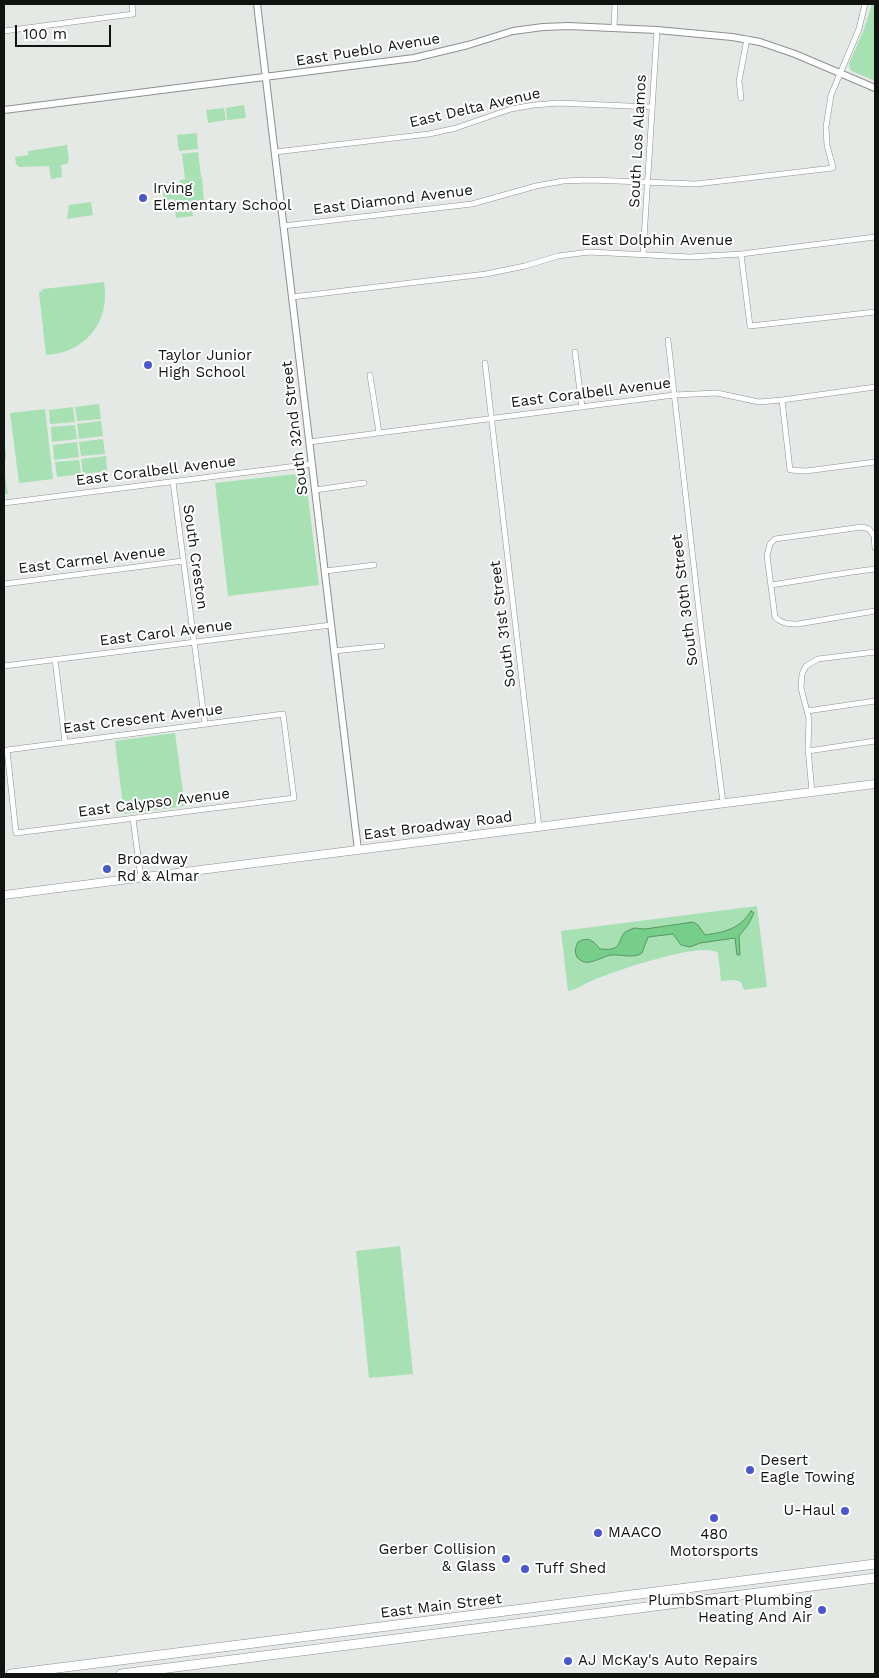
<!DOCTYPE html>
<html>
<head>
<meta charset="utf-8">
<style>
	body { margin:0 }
	#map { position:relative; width:879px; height:1678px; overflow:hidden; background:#e4e9e5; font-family:"Work Sans",sans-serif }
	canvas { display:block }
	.frame { position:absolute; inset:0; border:5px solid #111311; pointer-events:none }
	.scale { position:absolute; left:15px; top:25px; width:96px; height:22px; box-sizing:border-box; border:2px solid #111311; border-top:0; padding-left:6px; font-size:15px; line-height:18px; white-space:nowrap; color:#111311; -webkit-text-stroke:4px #fff; paint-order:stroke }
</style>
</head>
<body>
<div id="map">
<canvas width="879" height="1678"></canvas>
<div class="frame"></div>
<div class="scale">100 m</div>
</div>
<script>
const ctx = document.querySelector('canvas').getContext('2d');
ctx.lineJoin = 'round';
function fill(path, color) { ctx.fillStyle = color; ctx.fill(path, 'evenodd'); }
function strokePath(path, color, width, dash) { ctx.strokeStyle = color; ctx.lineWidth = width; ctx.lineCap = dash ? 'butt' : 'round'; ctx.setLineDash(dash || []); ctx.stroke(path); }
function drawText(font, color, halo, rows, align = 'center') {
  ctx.font = font + ' "Work Sans",sans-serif'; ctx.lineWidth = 4; ctx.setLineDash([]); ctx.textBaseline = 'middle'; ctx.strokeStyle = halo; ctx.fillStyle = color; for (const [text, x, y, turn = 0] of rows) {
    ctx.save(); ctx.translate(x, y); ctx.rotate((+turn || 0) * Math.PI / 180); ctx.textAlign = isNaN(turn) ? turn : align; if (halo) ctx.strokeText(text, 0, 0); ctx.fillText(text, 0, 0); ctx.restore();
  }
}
const green = new Path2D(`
	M 872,4 L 875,4 L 875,81 L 852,71 L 850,69 L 849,64 L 864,29 Z
	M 244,105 L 246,118 L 227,120 L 226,108 Z
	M 224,108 L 226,120 L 208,123 L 206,110 Z
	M 197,133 L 198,149 L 179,151 L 177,135 Z
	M 67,145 L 69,160 L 67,164 L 61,165 L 62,177 L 51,179 L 49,166 L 19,167 L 16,164 L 15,157 L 28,155 L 28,151 Z
	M 198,152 L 201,177 L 185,179 L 182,154 Z
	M 202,177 L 204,202 L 203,204 L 192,206 L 193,216 L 176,218 L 174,199 L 164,200 L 163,192 L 181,189 L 180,180 Z
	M 91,202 L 93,215 L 67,219 L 69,205 Z
	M 104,282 C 111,322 85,353 46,355 L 39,293 L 43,289 Z
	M 99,404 L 101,419 L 77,421 L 75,407 Z
	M 73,407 L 75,422 L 50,424 L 49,410 Z
	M 45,409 L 53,479 L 19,483 L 10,413 Z
	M 101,421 L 103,436 L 79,439 L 77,424 Z
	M 75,425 L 77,439 L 52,442 L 51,427 Z
	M 4,436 L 6,455 L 4,470 L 8,494 L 4,494 Z
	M 103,439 L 105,454 L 81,456 L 79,442 Z
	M 77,442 L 79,457 L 54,460 L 53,445 Z
	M 106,456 L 107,471 L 83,474 L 81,459 Z
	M 79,460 L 81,474 L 57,477 L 55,462 Z
	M 305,473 L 319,585 L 228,596 L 215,483 Z
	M 175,733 L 185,806 L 124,814 L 115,741 Z
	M 757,906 L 767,987 L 744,990 L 741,982 L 734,980 L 721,981 L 718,953 C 706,942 634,965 618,971 C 608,974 598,978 589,982 C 582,985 576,990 568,991 L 561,931 Z
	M 400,1246 L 413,1374 L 369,1378 L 356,1251 Z`);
const water = new Path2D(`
	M 751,911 L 754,913 L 748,925 L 739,936 L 740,955 L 737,955 L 735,938 L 700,943 L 690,947 L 681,945 L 673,934 L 648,937 L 642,953 C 633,959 622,954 611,955 C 600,957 586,969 577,957 C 574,952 576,946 578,942 C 589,936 593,941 600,949 C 622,951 616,944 625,932 L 634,928 L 645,929 L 693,922 L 698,925 L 705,935 C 725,932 740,929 751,911 Z`);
const minor = new Path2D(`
	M 614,28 L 615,4
	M 4,31 L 133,14 L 132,4
	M 741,98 L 739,81 L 747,39
	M 275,152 L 429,134 L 456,128 L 511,109 L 534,105 L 558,103 L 652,107
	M 283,226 L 472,204 L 536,186 L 563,181 L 590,180 L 696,184 L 833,168 L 827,145 L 826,127 L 831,95 L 859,29 L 865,4
	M 741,254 L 750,326 L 875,312
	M 643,255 L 657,30
	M 292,297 L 486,274 L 525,266 L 558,256 L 589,252 L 690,257 L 741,254 L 875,237
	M 668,340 L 701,629 L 723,803
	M 575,352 L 582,407
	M 485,363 L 539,827
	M 370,375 L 379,433
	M 782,400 L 790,470 L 806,471 L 875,462
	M 309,442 L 674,395 L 717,393 L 759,402 L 782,400 L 875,387
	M 173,482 L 205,724
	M 315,490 L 364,483
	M 4,503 L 312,464
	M 875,548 L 874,536 L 869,529 L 862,527 L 775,539 L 770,544 L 767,556 L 775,617 C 782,624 789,624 798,624 L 875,611
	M 325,571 L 374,565
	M 4,584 L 183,561
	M 771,585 C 806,580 840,573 875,569
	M 334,651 L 382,646
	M 55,659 L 65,742
	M 4,666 L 331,625
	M 807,711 L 875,701
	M 283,714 L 294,798 L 16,833 L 7,750 Z
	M 808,751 L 875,741
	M 812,792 L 808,748 L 809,719 L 801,688 L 802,674 L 806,666 L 818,659 L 875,652
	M 133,819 L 141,878`);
const tertiary = new Path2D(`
	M 257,4 L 358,850
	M 4,110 L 414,58 L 468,45 L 513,31 L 543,27 L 568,26 L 657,30 L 732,37 L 760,42 L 795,54 L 875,88`);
const secondary = new Path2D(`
	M 4,895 L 875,784`);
const primary = new Path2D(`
	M 11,1674 L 875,1564
	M 121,1674 L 875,1578`);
const markers = [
	[143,198,5,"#4b57cc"],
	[148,365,5,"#4b57cc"],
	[107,869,5,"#4b57cc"],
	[750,1470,5,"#4b57cc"],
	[845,1511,5,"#4b57cc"],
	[714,1518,5,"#4b57cc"],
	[598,1533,5,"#4b57cc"],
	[506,1559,5,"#4b57cc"],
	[525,1569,5,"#4b57cc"],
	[822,1610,5,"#4b57cc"],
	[568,1661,5,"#4b57cc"]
];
const streetNames = [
	["East Pueblo Avenue",368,50,-9],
	["East Delta Avenue",475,108,-13],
	["South Los Alamos",638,141,-87],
	["East Diamond Avenue",393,200,-7],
	["East Dolphin Avenue",657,241],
	["East Coralbell Avenue",591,393,-7],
	["South 32nd Street",295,428,-97],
	["East Coralbell Avenue",156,471,-7],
	["South Creston",195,557,82],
	["East Carmel Avenue",92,560,-7],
	["South 30th Street",685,600,-97],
	["South 31st Street",503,624,-97],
	["East Carol Avenue",166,633,-7],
	["East Crescent Avenue",143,719,-7],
	["East Calypso Avenue",154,803,-7],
	["East Broadway Road",438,826,-7],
	["East Main Street",441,1606,-7]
];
const poiNames = [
	["Irving",153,189],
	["Elementary School",153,206],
	["Taylor Junior",158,356],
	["High School",158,373],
	["Broadway",117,860],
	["Rd & Almar",117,877],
	["Desert",760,1461],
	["Eagle Towing",760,1478],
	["U-Haul",835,1511,"right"],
	["MAACO",608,1533],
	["480",714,1535,"center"],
	["Motorsports",714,1552,"center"],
	["Gerber Collision",496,1550,"right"],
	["& Glass",496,1567,"right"],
	["Tuff Shed",535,1569],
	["PlumbSmart Plumbing",812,1601,"right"],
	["Heating And Air",812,1618,"right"],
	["AJ McKay's Auto Repairs",578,1661]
];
fill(green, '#a7e0b2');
fill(water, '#76ce8a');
strokePath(water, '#589666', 1);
strokePath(minor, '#8c918d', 6);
strokePath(tertiary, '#8c918d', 8);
strokePath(secondary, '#8c918d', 9);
strokePath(primary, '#8c918d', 10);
strokePath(minor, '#fff', 5);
strokePath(tertiary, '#fff', 6);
strokePath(secondary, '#fff', 8);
strokePath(primary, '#fff', 9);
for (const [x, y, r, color] of markers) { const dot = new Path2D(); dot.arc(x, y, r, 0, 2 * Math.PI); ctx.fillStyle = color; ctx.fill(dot); strokePath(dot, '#fff', 2); }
drawText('15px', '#111311', '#fff', streetNames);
drawText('15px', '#111311', '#fff', poiNames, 'left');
</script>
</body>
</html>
